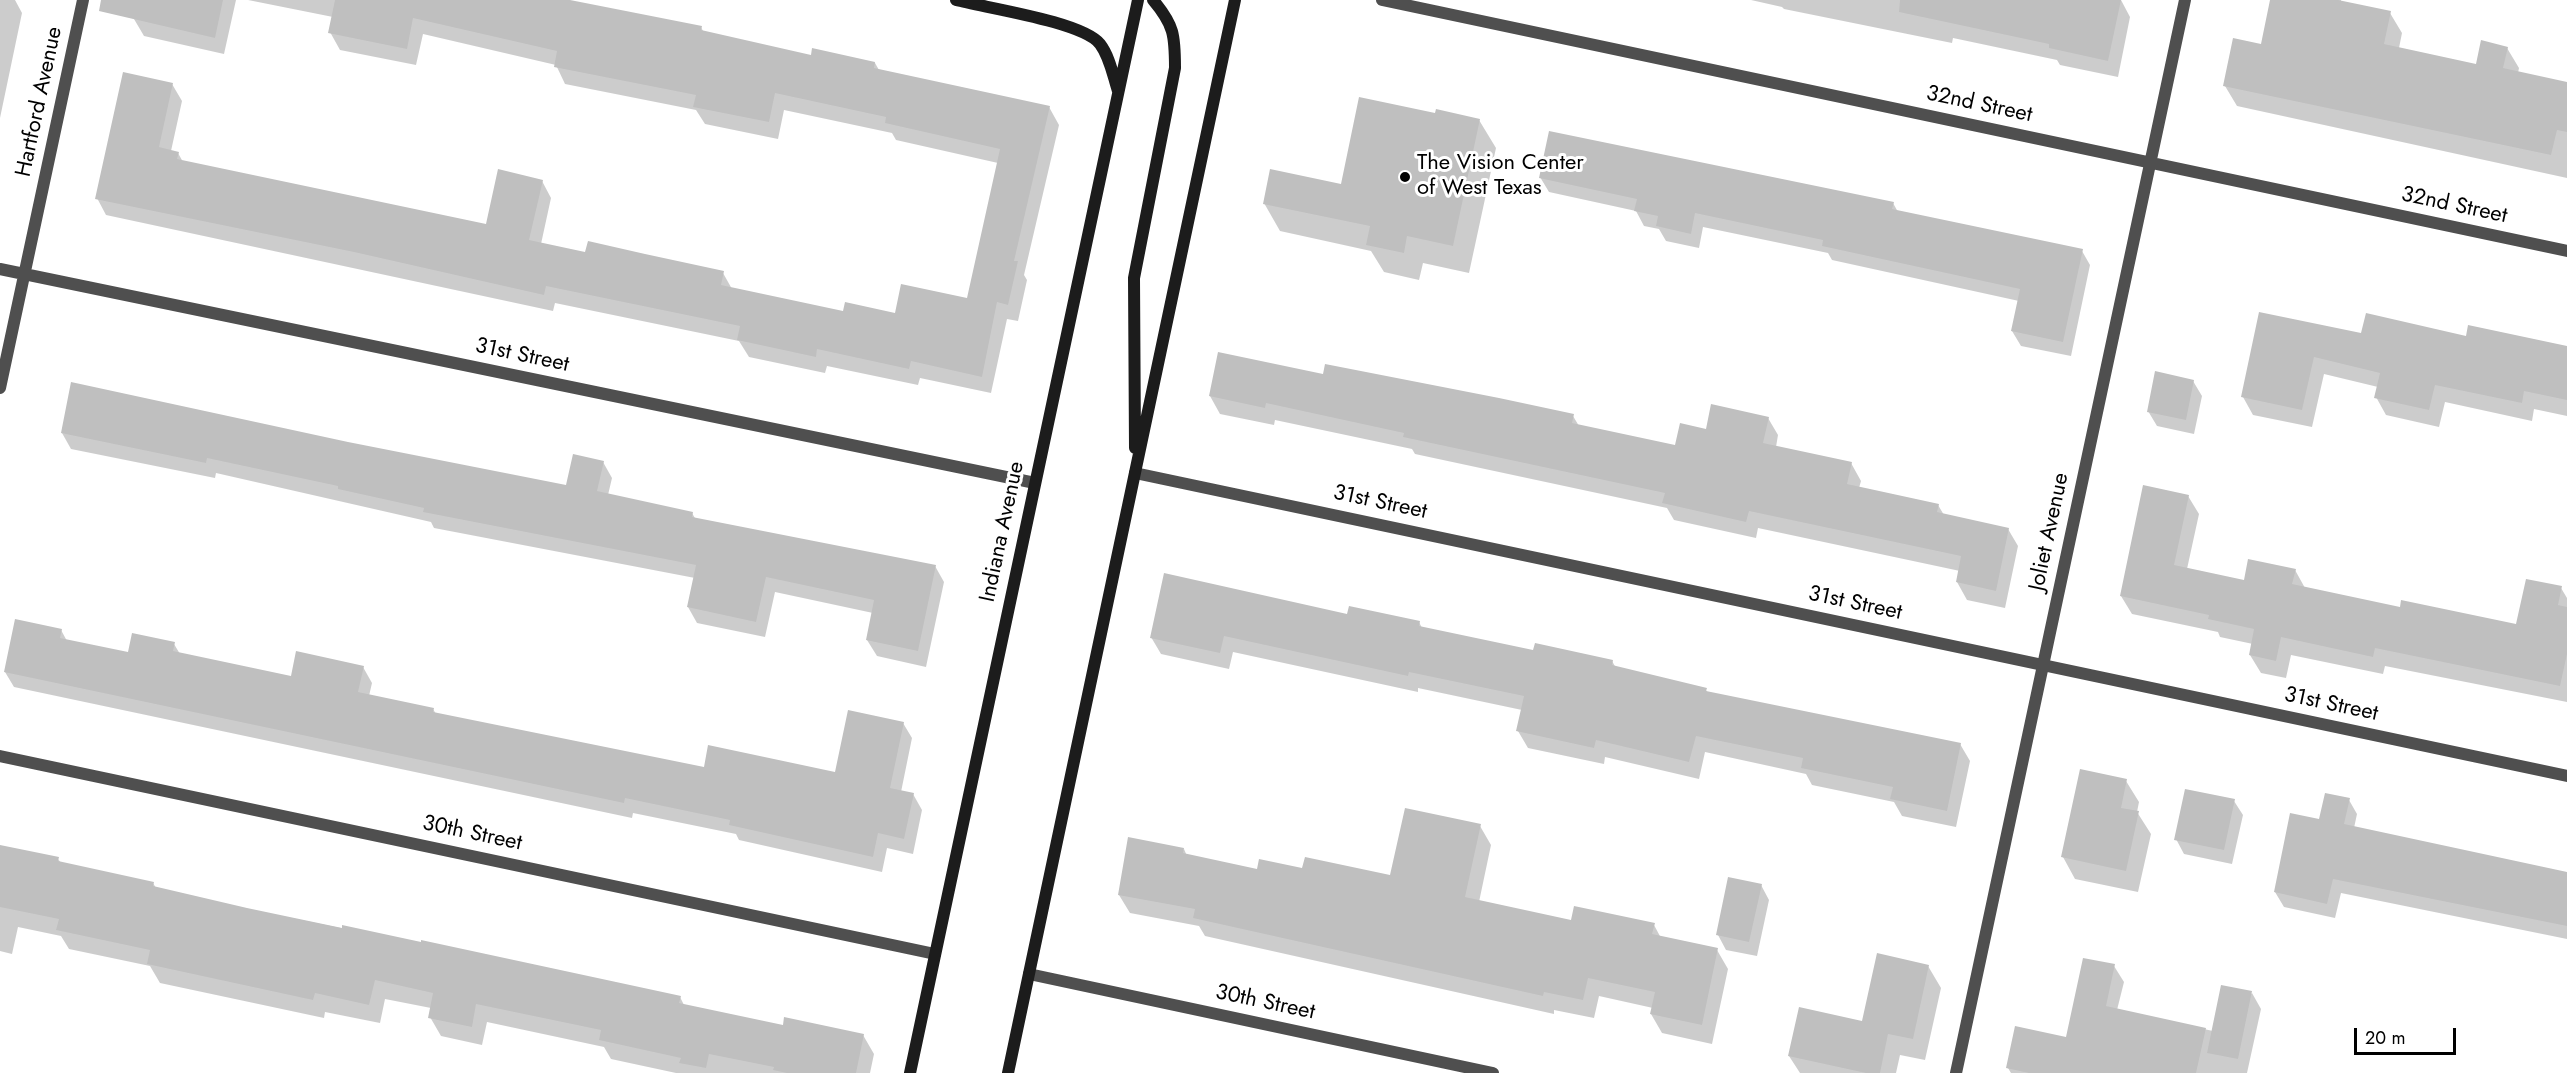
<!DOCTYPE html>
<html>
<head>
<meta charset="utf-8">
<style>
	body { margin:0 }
	#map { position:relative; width:2567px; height:1073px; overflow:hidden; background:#fff; font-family:Jost,sans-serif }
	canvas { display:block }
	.scale { position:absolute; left:2354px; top:1028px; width:102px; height:27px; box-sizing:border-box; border:3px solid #000; border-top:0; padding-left:8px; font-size:18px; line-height:21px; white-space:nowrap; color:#000; -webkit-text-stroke:4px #fff; paint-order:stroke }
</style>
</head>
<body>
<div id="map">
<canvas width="2567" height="1073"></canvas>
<div class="scale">20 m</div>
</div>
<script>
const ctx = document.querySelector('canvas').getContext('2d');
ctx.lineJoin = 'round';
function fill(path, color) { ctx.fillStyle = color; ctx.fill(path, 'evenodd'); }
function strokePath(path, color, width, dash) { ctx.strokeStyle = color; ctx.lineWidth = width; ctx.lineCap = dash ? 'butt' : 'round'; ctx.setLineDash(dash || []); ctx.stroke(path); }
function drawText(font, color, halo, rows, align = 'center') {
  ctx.font = font + ' Jost,sans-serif'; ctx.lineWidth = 6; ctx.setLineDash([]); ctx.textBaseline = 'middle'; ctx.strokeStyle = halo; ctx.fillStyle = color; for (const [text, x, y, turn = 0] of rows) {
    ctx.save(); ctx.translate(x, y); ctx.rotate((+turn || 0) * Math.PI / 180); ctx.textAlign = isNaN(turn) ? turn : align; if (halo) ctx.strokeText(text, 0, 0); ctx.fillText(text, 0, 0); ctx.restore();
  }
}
const shadow = new Path2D(`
	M 0,0 L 15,0 L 22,13 L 0,118 Z
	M 138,0 L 236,0 L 224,54 L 144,36 L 134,19 Z
	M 248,0 L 565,0 L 701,27 L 704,33 L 812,57 L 875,63 L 879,70 L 1049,107 L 1059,125 L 1024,275 L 1027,280 L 1018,321 L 1007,319 L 991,393 L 920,378 L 918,385 L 827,366 L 825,373 L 749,357 L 739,341 L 555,303 L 553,311 L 106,215 L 97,198 L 172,84 L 182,101 L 171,151 L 178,153 L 183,162 L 487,226 L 542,181 L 551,198 L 541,244 L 587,254 L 723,273 L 732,289 L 845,312 L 896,315 L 968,300 L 998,163 L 896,140 L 892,133 L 784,110 L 778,139 L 705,124 L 696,110 L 565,84 L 556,65 L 423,34 L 416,65 L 340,50 L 330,32 L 333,17 Z
	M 1751,0 L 2121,0 L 2130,17 L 2118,77 L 2060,65 L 2057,60 L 1953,38 L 1952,43 L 1784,9 L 1782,7 Z
	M 2272,0 L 2341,0 L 2341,2 L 2390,13 L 2402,33 L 2399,48 L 2477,66 L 2507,48 L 2519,68 L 2518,73 L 2567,83 L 2567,178 L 2237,106 L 2225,86 L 2262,46 Z
	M 1436,115 L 1479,120 L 1496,148 L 1469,273 L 1423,263 L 1419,280 L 1384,272 L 1371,251 L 1280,231 L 1264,203 L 1342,186 Z
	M 1540,177 L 1893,203 L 1898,212 L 2082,251 L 2090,265 L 2071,356 L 2021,346 L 2012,331 L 2019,301 L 1832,260 L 1828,253 L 1703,227 L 1699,248 L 1666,241 L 1659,229 L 1644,226 L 1636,211 L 1549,192 Z
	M 2260,313 L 2362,335 L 2467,338 L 2567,347 L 2567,416 L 2534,409 L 2532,421 L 2445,402 L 2439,427 L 2386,415 L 2376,397 L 2378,387 L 2324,374 L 2312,427 L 2253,415 L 2243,397 Z
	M 1324,376 L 1573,416 L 1579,426 L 1676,447 L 1707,430 L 1768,418 L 1778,435 L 1776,447 L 1851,463 L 1861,481 L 1859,488 L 1938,505 L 1944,515 L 2008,529 L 2018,546 L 2005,608 L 1967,600 L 1957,582 L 1960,571 L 1758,528 L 1756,538 L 1674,520 L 1667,508 L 1415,454 L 1412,449 L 1275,420 L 1274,425 L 1220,414 L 1210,396 Z
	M 2193,381 L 2202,396 L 2194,434 L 2157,426 L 2148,411 Z
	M 62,433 L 347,444 L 567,486 L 603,462 L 612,478 L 608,495 L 692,513 L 696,520 L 935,566 L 944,582 L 926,667 L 877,656 L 867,640 L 873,613 L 775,592 L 765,637 L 697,623 L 688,607 L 695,578 L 434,528 L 431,522 L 216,473 L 215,478 L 71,449 Z
	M 2188,496 L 2199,514 L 2187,569 L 2245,582 L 2295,570 L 2305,588 L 2401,609 L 2517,626 L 2561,588 L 2567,598 L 2567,702 L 2385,666 L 2383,674 L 2291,655 L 2286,678 L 2261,673 L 2250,655 L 2253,644 L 2220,637 L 2218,632 L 2132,614 L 2121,596 Z
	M 1348,615 L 1419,622 L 1422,628 L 1534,652 L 1612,661 L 1616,668 L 1706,690 L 1708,693 L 1960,744 L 1970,761 L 1956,827 L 1902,816 L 1894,802 L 1812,785 L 1806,774 L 1705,752 L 1699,779 L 1605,757 L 1604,764 L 1528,748 L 1518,731 L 1522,710 L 1418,688 L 1418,692 L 1233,652 L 1229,669 L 1161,654 L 1151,637 Z
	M 61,630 L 67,641 L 129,654 L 174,644 L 180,654 L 292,678 L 363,667 L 372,683 L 369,696 L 433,709 L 436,714 L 705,769 L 836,773 L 903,723 L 912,738 L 901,792 L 913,794 L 922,810 L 913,854 L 887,848 L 882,872 L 739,840 L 736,834 L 633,813 L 632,818 L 14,687 L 5,672 Z
	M 2126,781 L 2139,802 L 2137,812 L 2151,834 L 2138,892 L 2075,879 L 2063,857 Z
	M 2349,800 L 2357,814 L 2354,828 L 2567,873 L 2567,939 L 2341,893 L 2335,918 L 2284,907 L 2275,892 L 2320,821 Z
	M 2234,801 L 2243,815 L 2232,864 L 2184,854 L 2176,839 Z
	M 1480,826 L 1491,845 L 1479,902 L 1572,922 L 1654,925 L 1661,938 L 1717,950 L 1728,969 L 1712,1044 L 1662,1033 L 1651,1014 L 1653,1008 L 1599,996 L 1594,1018 L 1554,1010 L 1554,1014 L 1205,936 L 1199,926 L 1130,913 L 1119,895 L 1184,849 L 1187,856 L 1258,871 L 1303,870 L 1392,877 Z
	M 0,846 L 58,859 L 61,863 L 153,883 L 156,888 L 247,909 L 680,997 L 684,1005 L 784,1026 L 863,1035 L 874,1054 L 870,1073 L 676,1073 L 611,1059 L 604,1047 L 487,1022 L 482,1045 L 441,1036 L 430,1017 L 431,1008 L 385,999 L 380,1023 L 325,1012 L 324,1018 L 160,983 L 150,966 L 69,949 L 61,936 L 18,927 L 12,954 L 0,951 Z
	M 1761,885 L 1769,900 L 1757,956 L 1726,950 L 1718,935 Z
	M 1928,966 L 1941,988 L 1925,1060 L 1900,1055 L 1896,1073 L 1800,1073 L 1789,1056 L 1863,1022 Z
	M 2114,966 L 2124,982 L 2117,1010 L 2213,1031 L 2252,993 L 2261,1009 L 2247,1073 L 2011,1073 L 2008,1068 L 2067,1039 Z`);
const building = new Path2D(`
	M 101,0 L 223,0 L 215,38 L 99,11 Z
	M 335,0 L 570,0 L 702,26 L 701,30 L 811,55 L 812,48 L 875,62 L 874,68 L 1050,106 L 1014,261 L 1018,261 L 1008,305 L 997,302 L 982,377 L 911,361 L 909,369 L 817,349 L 816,357 L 737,340 L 740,326 L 546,286 L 544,295 L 354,252 L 95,199 L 123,72 L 173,83 L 159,147 L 179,152 L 177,159 L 486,224 L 498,169 L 543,180 L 529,240 L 585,252 L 588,241 L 645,254 L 724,271 L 721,285 L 843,311 L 845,302 L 895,313 L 901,284 L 967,298 L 1000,149 L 885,123 L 886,117 L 775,93 L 769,122 L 693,107 L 696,95 L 554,67 L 557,51 L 413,18 L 407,49 L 328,33 Z
	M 1900,0 L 2121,0 L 2108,61 L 2049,48 L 2049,44 L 1899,12 Z
	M 2270,0 L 2338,0 L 2391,11 L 2384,44 L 2476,64 L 2481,40 L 2508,47 L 2503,68 L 2567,82 L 2567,132 L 2557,130 L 2551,155 L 2223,86 L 2233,38 L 2261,44 Z
	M 1359,97 L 1435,113 L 1436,109 L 1480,119 L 1453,246 L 1407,236 L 1404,253 L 1366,245 L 1370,226 L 1263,204 L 1270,169 L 1341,184 Z
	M 1549,131 L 1894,202 L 1892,209 L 2083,249 L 2063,342 L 2011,331 L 2020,289 L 1822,246 L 1823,240 L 1695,213 L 1691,234 L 1656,226 L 1658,216 L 1634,211 L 1637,199 L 1539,178 Z
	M 2259,312 L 2361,333 L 2366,313 L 2466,336 L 2468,325 L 2567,346 L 2567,400 L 2524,391 L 2522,403 L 2435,385 L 2429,410 L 2374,398 L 2380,373 L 2314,357 L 2302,410 L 2241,397 Z
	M 1218,352 L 1323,374 L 1325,364 L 1499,398 L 1574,414 L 1572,423 L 1675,445 L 1680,423 L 1706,429 L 1711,404 L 1769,417 L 1763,443 L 1852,462 L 1847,484 L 1939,504 L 1937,512 L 2009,528 L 1996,591 L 1956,582 L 1961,556 L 1749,511 L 1746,522 L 1662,503 L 1665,493 L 1403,437 L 1404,433 L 1266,403 L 1265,408 L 1209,396 Z
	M 2155,371 L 2194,380 L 2186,420 L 2147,412 Z
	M 71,382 L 348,442 L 566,485 L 573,454 L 604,461 L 597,491 L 693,512 L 692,517 L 936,565 L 918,651 L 866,640 L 874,600 L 766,577 L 756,622 L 687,607 L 696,565 L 423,512 L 424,508 L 338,489 L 338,486 L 207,458 L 206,463 L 61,433 Z
	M 2143,485 L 2189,495 L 2174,565 L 2244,580 L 2248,559 L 2296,569 L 2292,584 L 2400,607 L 2401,600 L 2516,624 L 2526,579 L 2562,586 L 2558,605 L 2567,607 L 2567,654 L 2560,686 L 2375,648 L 2373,657 L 2281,637 L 2276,661 L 2249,655 L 2254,629 L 2208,619 L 2209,615 L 2120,596 Z
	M 1164,573 L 1347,614 L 1349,606 L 1420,621 L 1419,626 L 1533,650 L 1535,643 L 1613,660 L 1612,665 L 1707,688 L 1706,691 L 1961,743 L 1947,811 L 1890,799 L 1893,787 L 1801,768 L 1803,758 L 1696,736 L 1689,762 L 1596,740 L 1594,748 L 1516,731 L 1524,696 L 1409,672 L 1408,676 L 1224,636 L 1220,653 L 1150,638 Z
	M 15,619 L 62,629 L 60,638 L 128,652 L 132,633 L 175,642 L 173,651 L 291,676 L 296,651 L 364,666 L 358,692 L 434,708 L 433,712 L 704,767 L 708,745 L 835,772 L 848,710 L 904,722 L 890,788 L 914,793 L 904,839 L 878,833 L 873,857 L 729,825 L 730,820 L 625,798 L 624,803 L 4,672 Z
	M 2080,769 L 2127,779 L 2121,808 L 2139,811 L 2126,871 L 2061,857 Z
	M 2185,789 L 2235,799 L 2224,850 L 2174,840 Z
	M 2325,793 L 2350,798 L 2344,824 L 2567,872 L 2567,926 L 2333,879 L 2327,904 L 2274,892 L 2290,813 L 2319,819 Z
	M 1405,808 L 1481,824 L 1465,897 L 1571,920 L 1574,906 L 1655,923 L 1652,934 L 1718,948 L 1702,1025 L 1650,1014 L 1655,992 L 1588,978 L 1583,1000 L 1544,992 L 1543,996 L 1193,918 L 1195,909 L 1118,895 L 1128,837 L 1184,848 L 1183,853 L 1257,869 L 1259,859 L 1302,868 L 1305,857 L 1390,875 Z
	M 0,845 L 59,857 L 58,861 L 154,882 L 153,886 L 247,908 L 342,928 L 342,925 L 421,942 L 421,940 L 681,996 L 679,1003 L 783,1025 L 784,1017 L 864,1034 L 856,1073 L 787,1073 L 773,1070 L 774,1067 L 709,1054 L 706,1068 L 679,1063 L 681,1058 L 599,1040 L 601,1030 L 476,1004 L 472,1027 L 428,1018 L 433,993 L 375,980 L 369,1005 L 315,993 L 313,1000 L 147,964 L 150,950 L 56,930 L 59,919 L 0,907 Z
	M 1728,877 L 1762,884 L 1749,942 L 1716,935 Z
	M 1877,953 L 1929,965 L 1913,1039 L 1888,1034 L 1880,1073 L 1866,1073 L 1788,1056 L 1799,1007 L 1862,1021 Z
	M 2083,958 L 2115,964 L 2106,1006 L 2206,1028 L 2196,1073 L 2029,1073 L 2006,1068 L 2015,1026 L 2066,1037 Z
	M 2221,985 L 2252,991 L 2238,1059 L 2207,1053 Z`);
const street = new Path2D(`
	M 1382,0 L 2567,251
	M 0,269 L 1035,483
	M 0,388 L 83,0
	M 1135,473 L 2567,776
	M 0,756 L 935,954
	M 1029,974 L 1493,1073
	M 1956,1073 L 2185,0`);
const secondary = new Path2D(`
	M 956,0 C 987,8 1083,22 1100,44 C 1110,57 1113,76 1118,91
	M 1135,448 L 1134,278 L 1175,68 C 1175,35 1174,25 1153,0
	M 910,1073 L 1138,0
	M 1008,1073 L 1235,0`);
const markers = [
	[1405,177,6,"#000"]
];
const streetNames = [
	["Hartford Avenue",40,102,-78],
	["32nd Street",1979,105,12],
	["32nd Street",2454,206,12],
	["31st Street",522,356,12],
	["31st Street",1380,503,12],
	["Indiana Avenue",1003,532,-78],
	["Joliet Avenue",2050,532,-78],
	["31st Street",1855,604,12],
	["31st Street",2331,705,12],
	["30th Street",472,834,12],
	["30th Street",1265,1003,12]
];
const poiNames = [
	["The Vision Center",1417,164],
	["of West Texas",1417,189]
];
fill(shadow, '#0003');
fill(building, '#bfbfbf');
strokePath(street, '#4f4f4f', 12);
strokePath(secondary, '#1c1c1c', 12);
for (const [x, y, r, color] of markers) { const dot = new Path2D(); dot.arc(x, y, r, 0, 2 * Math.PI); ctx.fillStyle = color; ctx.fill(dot); strokePath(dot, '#fff', 2); }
drawText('22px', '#000', '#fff', streetNames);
drawText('22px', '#000', '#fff', poiNames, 'left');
</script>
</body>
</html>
